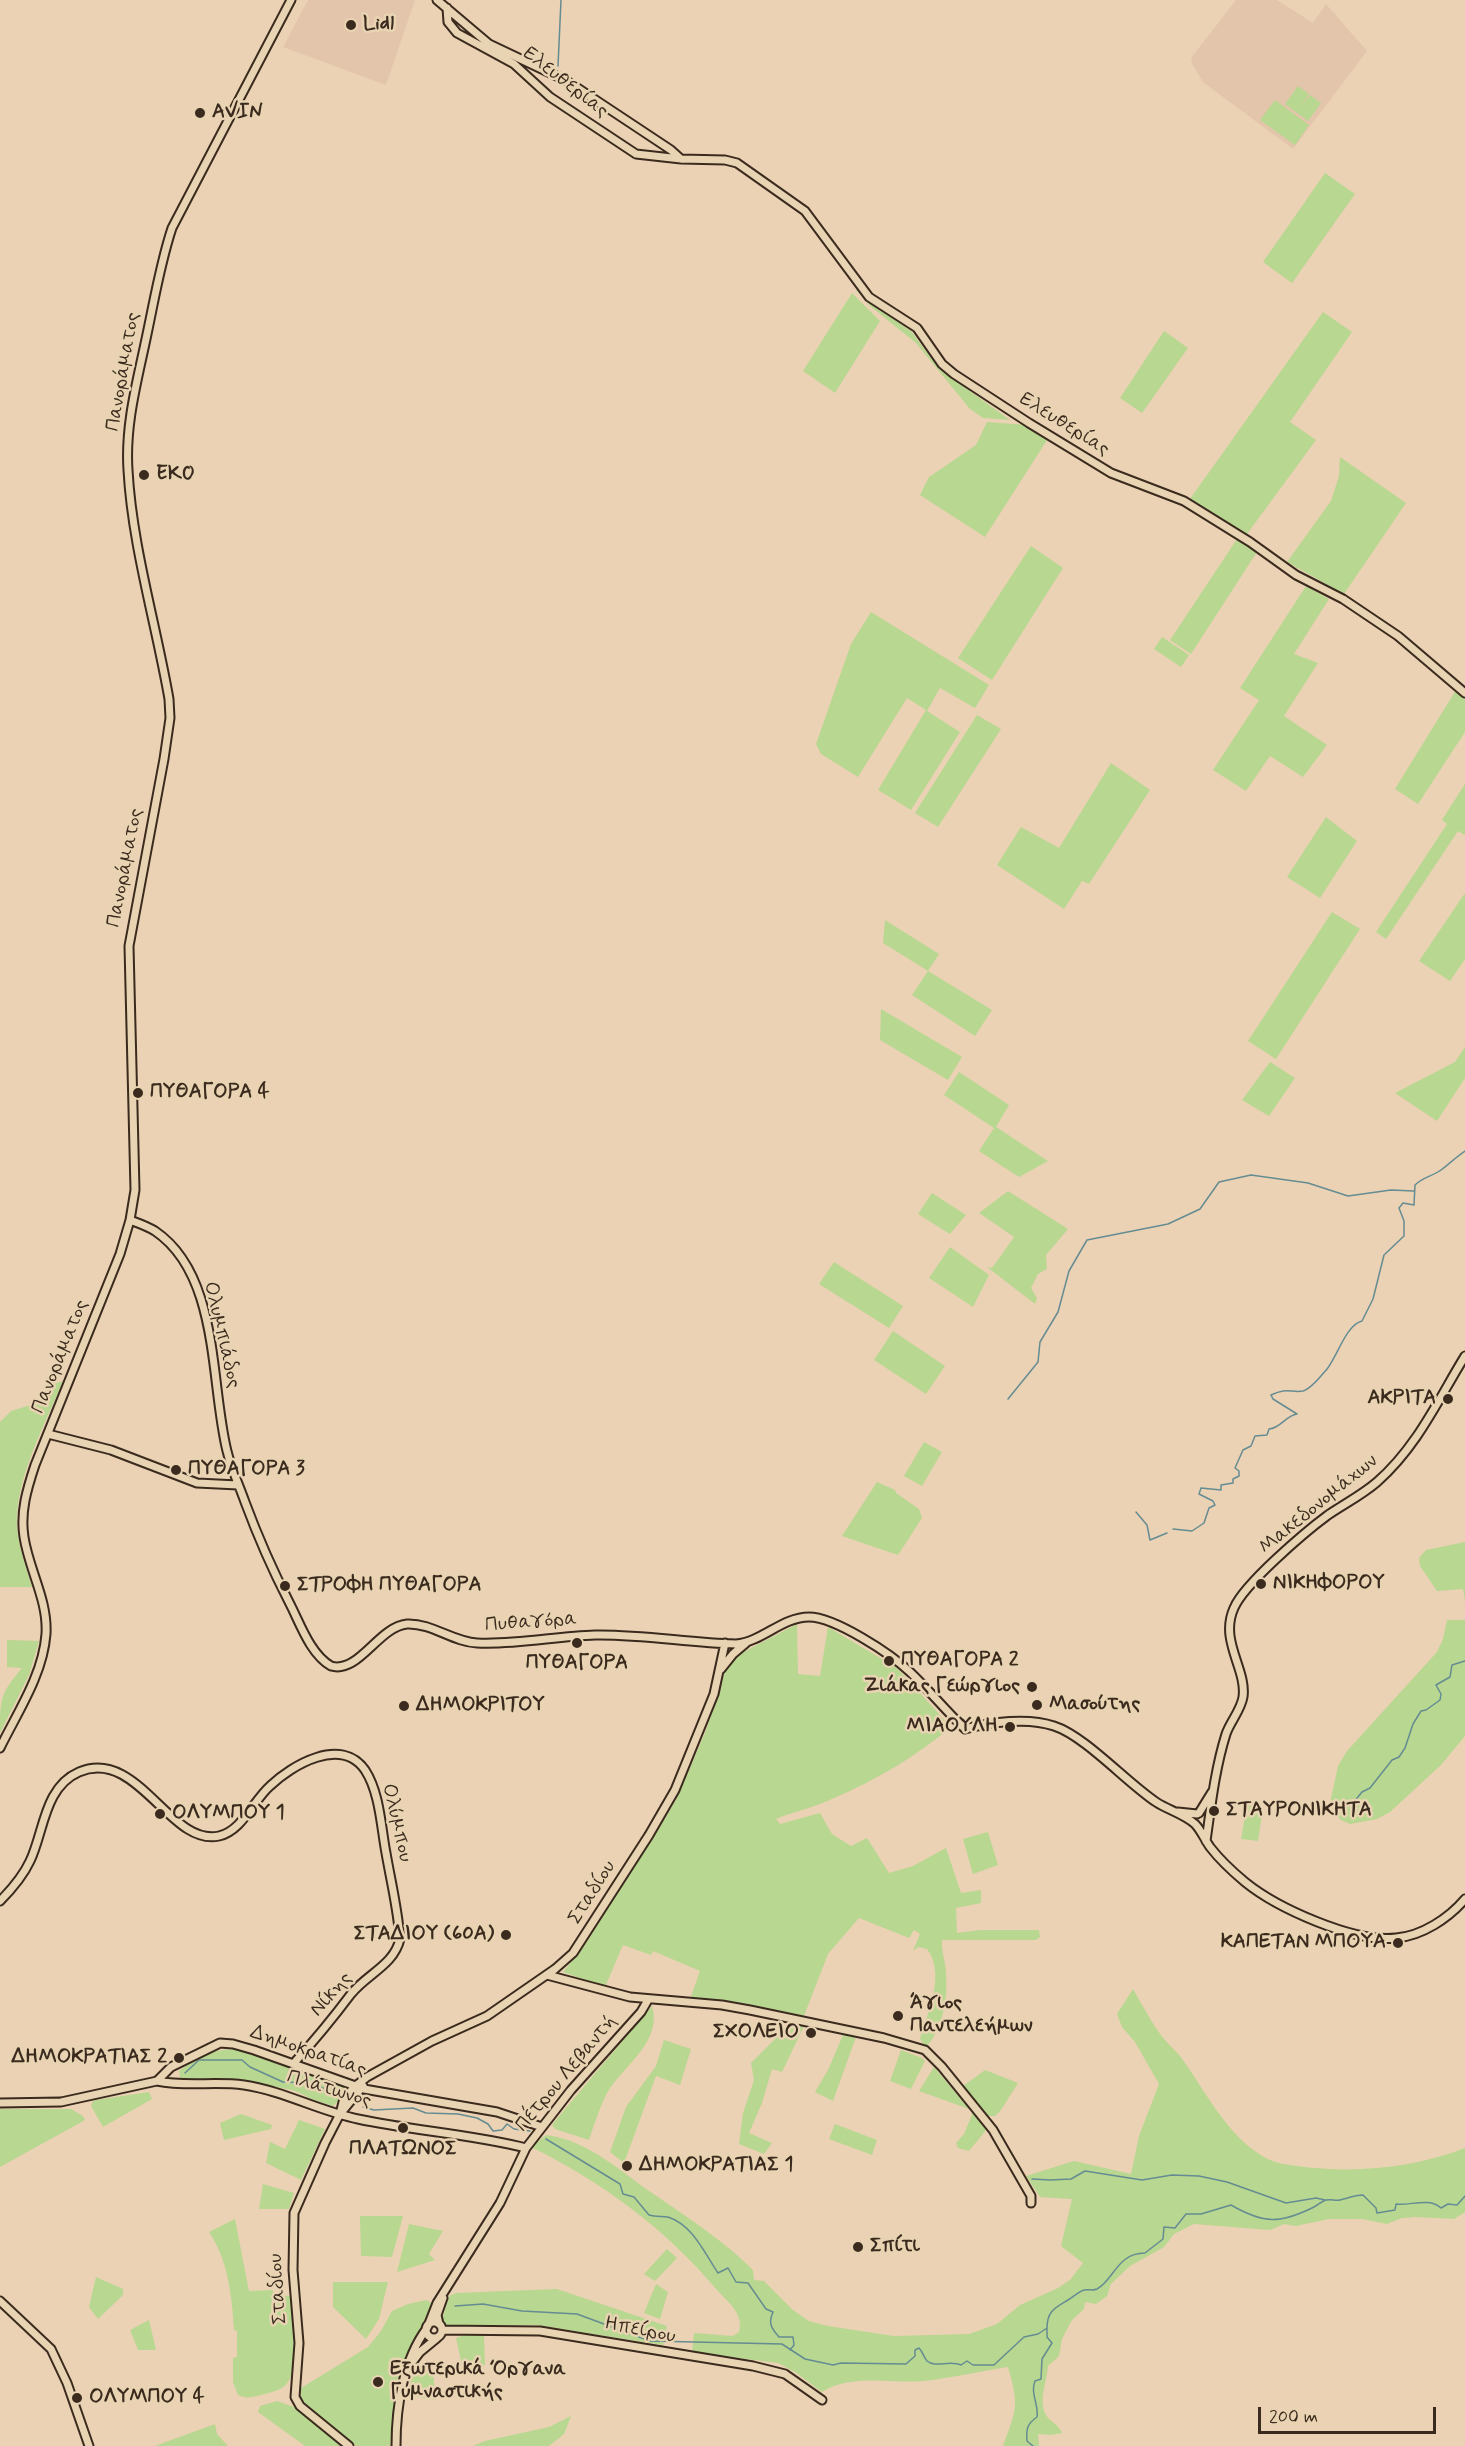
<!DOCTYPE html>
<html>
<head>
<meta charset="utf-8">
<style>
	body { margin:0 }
	#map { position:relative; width:1465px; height:2446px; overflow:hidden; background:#ebd2b4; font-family:Mynerve,sans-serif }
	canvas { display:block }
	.scale { position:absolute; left:1258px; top:2407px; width:178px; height:27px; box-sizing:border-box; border:3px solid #3b2a1e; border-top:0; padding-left:8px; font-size:18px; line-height:21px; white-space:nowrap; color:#3b2a1e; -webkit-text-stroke:4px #e8d4b2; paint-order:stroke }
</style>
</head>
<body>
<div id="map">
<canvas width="1465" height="2446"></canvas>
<div class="scale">200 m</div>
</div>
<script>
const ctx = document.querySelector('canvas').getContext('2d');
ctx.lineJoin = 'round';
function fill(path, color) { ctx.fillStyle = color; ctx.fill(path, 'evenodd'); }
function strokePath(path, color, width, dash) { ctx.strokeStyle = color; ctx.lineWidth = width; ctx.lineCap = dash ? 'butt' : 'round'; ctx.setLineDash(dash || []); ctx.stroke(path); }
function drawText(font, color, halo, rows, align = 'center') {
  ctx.font = font + ' Mynerve,sans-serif'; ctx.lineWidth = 5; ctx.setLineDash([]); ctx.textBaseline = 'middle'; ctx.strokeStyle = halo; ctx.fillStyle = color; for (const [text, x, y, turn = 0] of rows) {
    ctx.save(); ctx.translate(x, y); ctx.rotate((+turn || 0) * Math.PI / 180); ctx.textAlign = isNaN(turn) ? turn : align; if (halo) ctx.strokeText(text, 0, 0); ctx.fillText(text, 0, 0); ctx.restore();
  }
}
const built = new Path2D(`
	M 308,0 L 415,0 L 386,85 L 283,47 Z
	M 1236,0 L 1277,0 L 1313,23 L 1326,4 L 1367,51 L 1293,149 L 1203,82 L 1192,64 L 1191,58 Z`);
const green = new Path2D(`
	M 1298,86 L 1309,94 L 1300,108 L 1310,95 L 1321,103 L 1308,121 L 1285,104 Z
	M 1275,100 L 1309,125 L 1295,145 L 1260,120 Z
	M 1325,173 L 1355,194 L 1292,283 L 1263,262 Z
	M 857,288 L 871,304 L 911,331 L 939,369 L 1010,420 L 983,418 L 970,409 L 916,343 L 869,305 L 856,290 Z
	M 852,293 L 880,321 L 835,393 L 803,371 Z
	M 1323,312 L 1352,332 L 1290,422 L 1316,440 L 1247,534 L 1190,499 Z
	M 1164,331 L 1188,348 L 1142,413 L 1120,398 Z
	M 987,422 L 1028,425 L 1049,437 L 985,537 L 920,495 L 929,477 L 976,445 Z
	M 1340,457 L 1406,503 L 1344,594 L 1287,562 L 1331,501 L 1339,476 Z
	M 1237,539 L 1257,552 L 1191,654 L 1170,640 Z
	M 1031,546 L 1063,568 L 992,680 L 958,658 Z
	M 1306,586 L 1329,599 L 1294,654 L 1318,663 L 1284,716 L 1327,745 L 1303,777 L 1270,756 L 1246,791 L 1213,770 L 1259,700 L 1240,688 Z
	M 871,612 L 989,685 L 975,708 L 940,688 L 927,711 L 960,732 L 911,810 L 878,790 L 926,710 L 907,698 L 858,777 L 821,754 L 816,744 L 851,644 Z
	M 1162,637 L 1189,655 L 1181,667 L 1154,649 Z
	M 1456,690 L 1465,698 L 1465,732 L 1418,804 L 1395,789 Z
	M 977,715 L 1001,729 L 938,827 L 915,813 Z
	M 1111,763 L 1150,790 L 1089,884 L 1082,881 L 1064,909 L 997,865 L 1021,827 L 1059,848 Z
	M 1465,784 L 1465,835 L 1458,831 L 1386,939 L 1376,932 L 1447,824 L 1442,820 Z
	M 1326,817 L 1357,841 L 1320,898 L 1287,877 Z
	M 1465,893 L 1465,959 L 1450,981 L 1419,961 Z
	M 1332,912 L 1360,929 L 1276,1059 L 1248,1041 Z
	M 885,920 L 939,954 L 928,971 L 992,1010 L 975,1036 L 912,995 L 928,971 L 883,943 Z
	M 881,1009 L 962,1057 L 948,1080 L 880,1040 Z
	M 1465,1047 L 1465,1078 L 1437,1121 L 1395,1093 L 1455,1062 Z
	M 1270,1062 L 1295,1078 L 1269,1116 L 1242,1100 Z
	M 959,1072 L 1009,1105 L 996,1127 L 1048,1161 L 1019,1177 L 979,1151 L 994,1128 L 944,1095 Z
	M 1008,1191 L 1068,1229 L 1046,1255 L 1047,1269 L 1038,1274 L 1031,1288 L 1037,1298 L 1035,1304 L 987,1267 L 992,1268 L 1014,1237 L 979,1213 Z
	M 932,1193 L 966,1215 L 950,1234 L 918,1214 Z
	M 950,1247 L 989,1275 L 973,1307 L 929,1278 Z
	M 834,1262 L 903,1306 L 889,1328 L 819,1284 Z
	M 893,1331 L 945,1366 L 926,1394 L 874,1360 Z
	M 63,1381 C 45,1425 14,1480 17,1528 C 19,1548 26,1568 32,1587 L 0,1587 L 0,1422 L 11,1411 L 37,1403 L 51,1385 Z
	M 924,1442 L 942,1452 L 922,1486 L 904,1476 Z
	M 877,1482 L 895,1490 L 896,1493 L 919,1509 L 922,1518 L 898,1555 L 842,1536 Z
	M 1465,1542 L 1465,1601 L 1463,1589 L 1437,1591 L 1420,1566 L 1419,1558 L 1426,1550 Z
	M 1447,1620 L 1465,1620 L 1465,1736 L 1441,1765 L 1390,1812 L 1377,1819 L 1350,1824 L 1341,1820 L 1329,1808 L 1338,1766 L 1347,1751 L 1437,1652 L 1443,1639 Z
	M 797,1624 L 798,1674 L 820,1676 L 828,1627 L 897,1668 L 951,1727 C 910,1761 869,1784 820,1804 C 805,1810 789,1813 776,1819 L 780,1824 L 820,1813 L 832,1834 L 851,1846 L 867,1838 L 889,1873 L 913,1866 L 946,1848 L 961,1893 L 981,1890 L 981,1903 L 956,1908 L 957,1933 L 980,1930 L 1039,1930 L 1040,1937 L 1036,1940 L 942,1940 C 941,1951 946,1963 946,1974 C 948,1998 943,2029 926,2047 L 920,2039 C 928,2011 946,1974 927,1949 L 918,1947 L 913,1951 L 920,1934 L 914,1930 L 909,1938 L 859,1918 L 828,1954 L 804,2016 L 742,2003 L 690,1999 L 700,1971 L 653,1951 L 651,1955 L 623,1945 L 605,1987 L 563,1972 L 586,1943 L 676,1800 L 705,1733 L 720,1690 L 726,1666 L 736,1656 Z
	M 7,1640 L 39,1641 L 29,1675 L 0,1733 C 0,1699 0,1694 22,1668 L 7,1667 Z
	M 1247,1804 L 1263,1807 L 1258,1841 L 1241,1839 Z
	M 988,1832 L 998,1865 L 973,1874 L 963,1839 Z
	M 1133,1989 C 1143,2006 1152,2024 1164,2039 C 1169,2045 1175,2050 1180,2056 C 1205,2090 1226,2135 1264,2157 C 1275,2164 1291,2165 1304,2167 C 1357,2173 1414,2168 1465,2148 L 1465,2212 L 1454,2219 L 1415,2217 L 1402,2218 L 1387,2224 L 1362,2219 L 1329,2219 L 1296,2226 L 1284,2224 L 1270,2230 L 1194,2224 L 1174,2234 L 1164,2247 L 1130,2266 L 1111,2284 L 1107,2296 L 1096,2304 L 1085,2302 L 1084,2309 L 1072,2320 L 1062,2339 L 1059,2356 L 1048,2366 C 1047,2381 1038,2401 1046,2415 C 1050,2422 1059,2424 1062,2433 L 1051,2435 L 1038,2434 L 1039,2446 L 1003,2446 C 1017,2408 1019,2406 1008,2367 C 980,2371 952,2378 924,2381 C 892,2384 851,2373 822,2392 L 795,2372 L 778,2363 L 692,2352 L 694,2333 L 733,2336 L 739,2332 C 744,2314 729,2303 717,2290 C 667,2230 601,2181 531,2147 L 546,2135 C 589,2140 623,2174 658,2197 C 691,2220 724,2241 753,2270 L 754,2280 L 764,2281 L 793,2310 L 809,2321 L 828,2326 L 894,2336 L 969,2334 L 997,2324 L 1020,2305 L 1058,2288 L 1070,2280 L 1083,2263 L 1061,2246 L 1072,2199 L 1040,2197 L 1026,2176 L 1074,2161 L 1131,2174 L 1139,2136 L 1159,2084 L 1135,2042 L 1122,2027 L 1117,2014 Z
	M 652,2006 C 663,2043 621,2067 606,2095 C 599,2109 594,2125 589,2140 L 555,2129 L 552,2125 L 555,2121 Z
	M 791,2023 L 804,2026 L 782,2072 L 772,2069 L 762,2103 L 749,2133 L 772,2143 L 764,2154 L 739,2144 L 743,2113 L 754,2080 L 751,2063 Z
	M 843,2035 L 856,2037 L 833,2101 L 815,2092 L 828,2070 Z
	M 664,2040 L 691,2049 L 680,2085 L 656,2076 L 624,2163 L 610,2152 L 626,2107 L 656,2066 Z
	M 235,2049 C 273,2058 310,2072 345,2086 L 347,2092 L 333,2106 C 322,2103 312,2100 304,2095 C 290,2086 242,2083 225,2081 C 212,2080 189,2085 180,2077 L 179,2071 C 196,2058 213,2049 235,2049 Z
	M 901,2050 L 922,2058 L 925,2061 L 911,2089 L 890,2081 Z
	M 934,2067 L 969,2109 L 919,2091 Z
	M 985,2070 L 1018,2083 L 1001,2110 L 995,2116 L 987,2116 L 963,2086 Z
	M 149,2092 L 152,2099 L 103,2127 L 91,2106 L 93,2101 L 96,2100 Z
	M 0,2109 L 71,2109 L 83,2116 L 85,2120 L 0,2167 Z
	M 973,2112 L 987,2129 L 969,2151 L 958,2148 L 956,2143 L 964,2134 Z
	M 241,2114 L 272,2125 L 271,2129 L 224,2140 L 220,2123 Z
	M 299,2120 L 325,2129 L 301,2180 L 266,2163 L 270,2142 L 285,2149 Z
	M 835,2124 L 877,2140 L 872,2155 L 829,2139 Z
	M 263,2184 L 294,2193 L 289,2209 L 259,2209 Z
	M 360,2216 L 403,2216 L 392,2257 L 361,2256 Z
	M 235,2219 L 249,2291 L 273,2290 L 273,2295 L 291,2296 C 294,2315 298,2359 291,2376 C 287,2388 277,2391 265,2394 C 256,2396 247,2400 238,2395 L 233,2382 L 233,2358 L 237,2357 L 237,2331 L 234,2330 C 232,2296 228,2260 209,2232 Z
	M 409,2224 L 443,2231 L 429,2254 L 435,2260 L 397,2272 Z
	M 667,2249 L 677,2258 L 655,2281 L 644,2274 Z
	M 96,2277 L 123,2289 L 123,2295 L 98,2319 L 89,2307 Z
	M 333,2282 L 388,2282 L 379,2319 L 366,2339 L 333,2307 Z
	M 656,2284 L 668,2292 L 660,2319 L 644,2313 Z
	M 557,2289 L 667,2326 L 663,2345 L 536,2325 L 448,2326 L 442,2320 L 449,2296 L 456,2293 Z
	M 427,2300 L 432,2304 L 432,2308 L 401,2370 L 394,2389 L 396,2393 L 390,2446 L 356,2446 L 301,2400 L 301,2388 L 368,2347 L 381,2331 L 392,2311 L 408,2304 Z
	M 149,2320 L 156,2350 L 138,2350 L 130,2330 Z
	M 464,2335 L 484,2335 L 485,2365 L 463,2370 L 456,2338 Z
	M 417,2362 L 433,2372 L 436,2400 L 406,2395 Z
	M 277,2401 L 294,2407 L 343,2446 L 305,2446 L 258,2412 L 260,2406 Z
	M 571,2416 L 564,2434 L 549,2446 L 473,2446 L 485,2441 L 549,2427 Z
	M 215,2424 L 217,2434 L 228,2446 L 155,2446 Z`);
const stream = new Path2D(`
	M 558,66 L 561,0
	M 1008,1399 L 1038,1362 L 1040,1342 L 1058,1312 L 1069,1271 L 1087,1240 L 1168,1224 L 1200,1209 L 1219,1182 L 1251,1175 L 1308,1183 L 1348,1196 L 1391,1190 L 1414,1191
	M 1136,1512 L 1147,1525 L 1150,1540 L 1167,1533
	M 1173,1529 L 1192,1531 L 1204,1523 L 1209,1508 L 1215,1505 L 1213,1501 L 1199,1494 L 1201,1488 L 1221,1490 L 1221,1485 L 1233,1483 L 1233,1479 L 1239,1476 L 1239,1471 L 1235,1468 L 1243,1450 L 1251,1446 L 1255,1436 L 1267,1435 L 1269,1429 C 1281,1428 1285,1416 1297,1414 L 1273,1399 L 1271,1395 C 1287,1387 1291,1393 1303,1391 C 1311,1389 1322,1375 1327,1369 C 1338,1355 1346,1325 1362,1321 L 1373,1299 L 1384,1255 L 1404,1236 L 1404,1221 L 1399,1208 L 1403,1203 L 1414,1205 L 1415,1185 C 1423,1177 1433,1176 1441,1170 C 1449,1164 1456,1157 1465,1151
	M 1353,1803 L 1362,1792 L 1370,1788 L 1392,1760 L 1399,1757 L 1405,1748 L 1413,1724 L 1421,1711 L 1426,1710 L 1440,1700 L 1441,1694 L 1436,1685 L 1450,1677 L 1452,1665 L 1465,1661
	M 185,2073 L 199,2060 L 242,2060 L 250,2067 L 283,2082 L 310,2083 L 335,2093
	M 363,2107 L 374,2110 L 413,2108 L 426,2113 L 458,2114 L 477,2118 L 488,2124 L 493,2131 L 502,2130 L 507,2124 L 514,2129 L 530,2131
	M 546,2139 L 620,2184 L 623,2194 L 634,2197 L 649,2215 C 656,2217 662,2216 668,2217 C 693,2225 705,2254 718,2273 L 728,2268 L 736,2282 L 748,2283 L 766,2309 L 773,2312 C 768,2323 771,2328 779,2337 L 793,2337 L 794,2345 L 790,2350
	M 1032,2179 L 1050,2180 L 1071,2179 L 1085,2171 L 1142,2180 L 1172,2175 L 1199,2176 L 1227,2182 L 1286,2203 L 1316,2198 L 1325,2200
	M 455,2306 L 483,2304 L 522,2311 L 577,2314 L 650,2341 L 782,2344 L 805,2359 L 833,2365 L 841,2363 L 906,2364 L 915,2356 L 915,2350 L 919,2348 C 923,2352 924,2358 927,2361 C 935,2368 950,2360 961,2365 L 967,2361 L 973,2365 L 994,2365 L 1024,2337 L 1038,2334 L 1047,2328 C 1047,2311 1055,2308 1068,2300 C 1073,2297 1078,2292 1084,2290 C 1089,2289 1093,2291 1097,2289 C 1114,2280 1117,2253 1145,2253 L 1163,2239 L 1164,2227 L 1175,2228 L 1186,2214 L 1201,2214 L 1231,2205 C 1264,2224 1280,2224 1314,2207 C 1318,2205 1322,2201 1326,2200 C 1331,2199 1336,2201 1340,2200 C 1348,2198 1355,2195 1363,2195 L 1376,2208 L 1377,2213 L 1395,2210 L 1396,2204 C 1410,2206 1429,2197 1441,2208 L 1448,2204 L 1457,2205 L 1465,2196
	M 1033,2446 L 1027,2441 C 1026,2429 1027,2424 1037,2417 C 1039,2404 1030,2394 1035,2381 L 1041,2379 L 1042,2359 L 1052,2343 L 1047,2337 L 1047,2328`);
const secondary = new Path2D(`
	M 437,0 L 489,44 L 567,81 L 671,150 L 681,159
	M 447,8 L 448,22 L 457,33 L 514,64 L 550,97 L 636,154 L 681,159 L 725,160 L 737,163 L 805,211 L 869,297 L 917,328 L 942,364 L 954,374 L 1029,423 L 1111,473 L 1184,501 L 1250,542 L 1296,575 L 1343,599 L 1398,636 L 1465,693
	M 130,1220 C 138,1223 147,1226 155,1231 C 220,1275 210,1383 227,1451 C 231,1468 239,1485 245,1502 C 258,1537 272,1569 289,1602 C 300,1623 310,1654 331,1666 C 359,1674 378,1627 407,1624 C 432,1623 453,1642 477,1643 C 517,1645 556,1636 595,1635 C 642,1634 689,1643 736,1644 C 762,1642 782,1617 809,1617 C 835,1617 891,1654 910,1672 C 929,1690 946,1711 965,1729 C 991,1722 1028,1717 1054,1726 C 1085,1736 1126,1782 1156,1802 C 1168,1810 1184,1814 1195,1824 C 1201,1830 1205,1840 1210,1847 C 1220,1860 1233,1872 1245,1882 C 1277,1908 1354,1943 1396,1938 C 1422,1936 1449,1918 1465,1899
	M 48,1434 L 111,1450 L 197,1483 L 238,1485
	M 721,1669 L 733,1654 L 746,1643
	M 0,1748 C 17,1713 43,1675 46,1634 C 48,1600 29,1570 24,1537 C 20,1512 27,1489 35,1465 L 120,1254 L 130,1220 L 135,1190 L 129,946 L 164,759 L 170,718 L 169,699 C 156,624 132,545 128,470 C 125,425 137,382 146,339 C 154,302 160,264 172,228 L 291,0
	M 1178,1812 L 1197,1814
	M 1199,1813 L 1212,1792
	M 1206,1841 C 1211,1806 1215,1769 1226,1734 C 1230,1722 1241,1710 1243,1697 C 1247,1669 1219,1641 1234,1608 C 1244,1584 1305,1532 1328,1515 C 1344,1504 1362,1495 1377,1482 C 1417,1447 1438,1400 1465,1356
	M 0,1901 C 12,1889 23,1876 30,1861 C 44,1832 44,1787 79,1772 C 138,1747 170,1847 219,1836 C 242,1831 253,1801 270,1786 C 292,1765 341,1736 365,1770 C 380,1793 381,1827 386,1853 C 391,1882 398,1910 400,1939 C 394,1965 367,1974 351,1994 C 333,2018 314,2041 294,2063
	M 547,1975 L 630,1997 L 722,2005 L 750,2010 L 884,2038 L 925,2050 L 942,2067 L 993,2130 L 1031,2196 L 1031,2203
	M 157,2081 C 186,2087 215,2081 244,2085 C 284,2091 319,2111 358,2119 C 414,2131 471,2134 526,2148
	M 0,2103 L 61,2102 L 157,2081 L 171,2067 L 220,2043 L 233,2044 L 254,2050 L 364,2089 L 497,2112 L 542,2127
	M 340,2114 L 363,2086
	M 0,2301 L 51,2349 L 67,2383 L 89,2446
	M426 2330a8 8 0 1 1 16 0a8 8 0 1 1-16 0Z
	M 439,2324 L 437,2315 L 443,2298
	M 428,2326 L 437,2303 L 500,2203 L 526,2148 L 571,2090 L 641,2012 L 648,2000
	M 442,2330 L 540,2331 L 753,2366 L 785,2374 L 822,2400
	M 411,2364 L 420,2352 L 437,2338
	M 349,2446 L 300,2406 L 295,2397 L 299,2343 L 293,2270 L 294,2213 L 325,2143 L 340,2114 L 343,2102 L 353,2088 L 367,2077 L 432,2041 L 487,2016 L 555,1969 L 573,1953 L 649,1835 L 675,1790 L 714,1694 L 725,1643
	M 396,2446 C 396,2407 403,2360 427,2328`);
const markers = [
	[351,25,6,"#3b2a1e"],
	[200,113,6,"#3b2a1e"],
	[144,475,6,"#3b2a1e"],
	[138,1093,6,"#3b2a1e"],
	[1448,1399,6,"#3b2a1e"],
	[176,1470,6,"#3b2a1e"],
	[1261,1584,6,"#3b2a1e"],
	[285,1586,6,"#3b2a1e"],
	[577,1643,6,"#3b2a1e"],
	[889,1661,6,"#3b2a1e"],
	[1032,1687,6,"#3b2a1e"],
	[1037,1705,6,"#3b2a1e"],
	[404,1706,6,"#3b2a1e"],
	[1010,1727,6,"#3b2a1e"],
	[1214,1811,6,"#3b2a1e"],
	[160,1814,6,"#3b2a1e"],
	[506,1935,6,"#3b2a1e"],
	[1398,1943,6,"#3b2a1e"],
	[898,2016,6,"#3b2a1e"],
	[811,2033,6,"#3b2a1e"],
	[179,2058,6,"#3b2a1e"],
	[403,2128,6,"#3b2a1e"],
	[627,2166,6,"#3b2a1e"],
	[858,2247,6,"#3b2a1e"],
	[378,2382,6,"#3b2a1e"],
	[77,2398,6,"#3b2a1e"]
];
const poiNames = [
	["Lidl",363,25],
	["AVIN",212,113],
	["EKO",156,475],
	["ΠΥΘΑΓΟΡΑ 4",150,1093],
	["ΑΚΡΙΤΑ",1436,1399,"right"],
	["ΠΥΘΑΓΟΡΑ 3",188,1470],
	["ΝΙΚΗΦΟΡΟΥ",1273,1584],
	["ΣΤΡΟΦΗ ΠΥΘΑΓΟΡΑ",297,1586],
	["ΠΥΘΑΓΟΡΑ 2",901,1661],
	["ΠΥΘΑΓΟΡΑ",577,1664,"center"],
	["Ζιάκας Γεώργιος",1020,1687,"right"],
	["Μασούτης",1049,1705],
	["ΔΗΜΟΚΡΙΤΟΥ",416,1706],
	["ΜΙΑΟΥΛΗ",998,1727,"right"],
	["ΣΤΑΥΡΟΝΙΚΗΤΑ",1226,1811],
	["ΟΛΥΜΠΟΥ 1",172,1814],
	["ΣΤΑΔΙΟΥ (60A)",494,1935,"right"],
	["ΚΑΠΕΤΑΝ ΜΠΟΥΑ",1386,1943,"right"],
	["Άγιος",910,2004],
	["Παντελεήμων",910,2027],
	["ΣΧΟΛΕΙΟ",799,2033,"right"],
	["ΔΗΜΟΚΡΑΤΙΑΣ 2",167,2058,"right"],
	["ΠΛΑΤΩΝΟΣ",403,2150,"center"],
	["ΔΗΜΟΚΡΑΤΙΑΣ 1",639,2166],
	["Σπίτι",870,2247],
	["Εξωτερικά Όργανα",390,2370],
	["Γυμναστικής",390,2393],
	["ΟΛΥΜΠΟΥ 4",89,2398]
];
const streetNames = [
	["Ελευθερίας",565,83,38],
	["Πανοράματος",124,372,-80],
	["Ελευθερίας",1064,425,32],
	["Πανοράματος",126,868,-79],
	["Ολυμπιάδος",221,1335,77],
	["Πανοράματος",61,1357,-68],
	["Μακεδονομάχων",1319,1505,-39],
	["Πυθαγόρα",531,1623,-4],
	["Ολύμπου",396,1823,77],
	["Σταδίου",593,1893,-58],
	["Νίκης",332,1995,-48],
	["Δημοκρατίας",308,2052,19],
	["Πέτρου Λεβαντή",567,2074,-50],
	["Πλάτωνος",329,2090,17],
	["Σταδίου",279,2289,-94],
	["Ηπείρου",640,2331,11]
];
fill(built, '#e3c5ac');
fill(green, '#b8d790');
strokePath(stream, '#658c92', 1.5);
strokePath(secondary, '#3b2a1e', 11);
strokePath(secondary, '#e8d4b2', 7);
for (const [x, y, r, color] of markers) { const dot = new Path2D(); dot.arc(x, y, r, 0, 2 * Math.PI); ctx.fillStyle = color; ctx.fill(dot); strokePath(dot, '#e8d4b2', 2); }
drawText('bold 20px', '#3b2a1e', '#e8d4b2', poiNames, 'left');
drawText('20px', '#3b2a1e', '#e8d4b2', streetNames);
</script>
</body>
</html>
